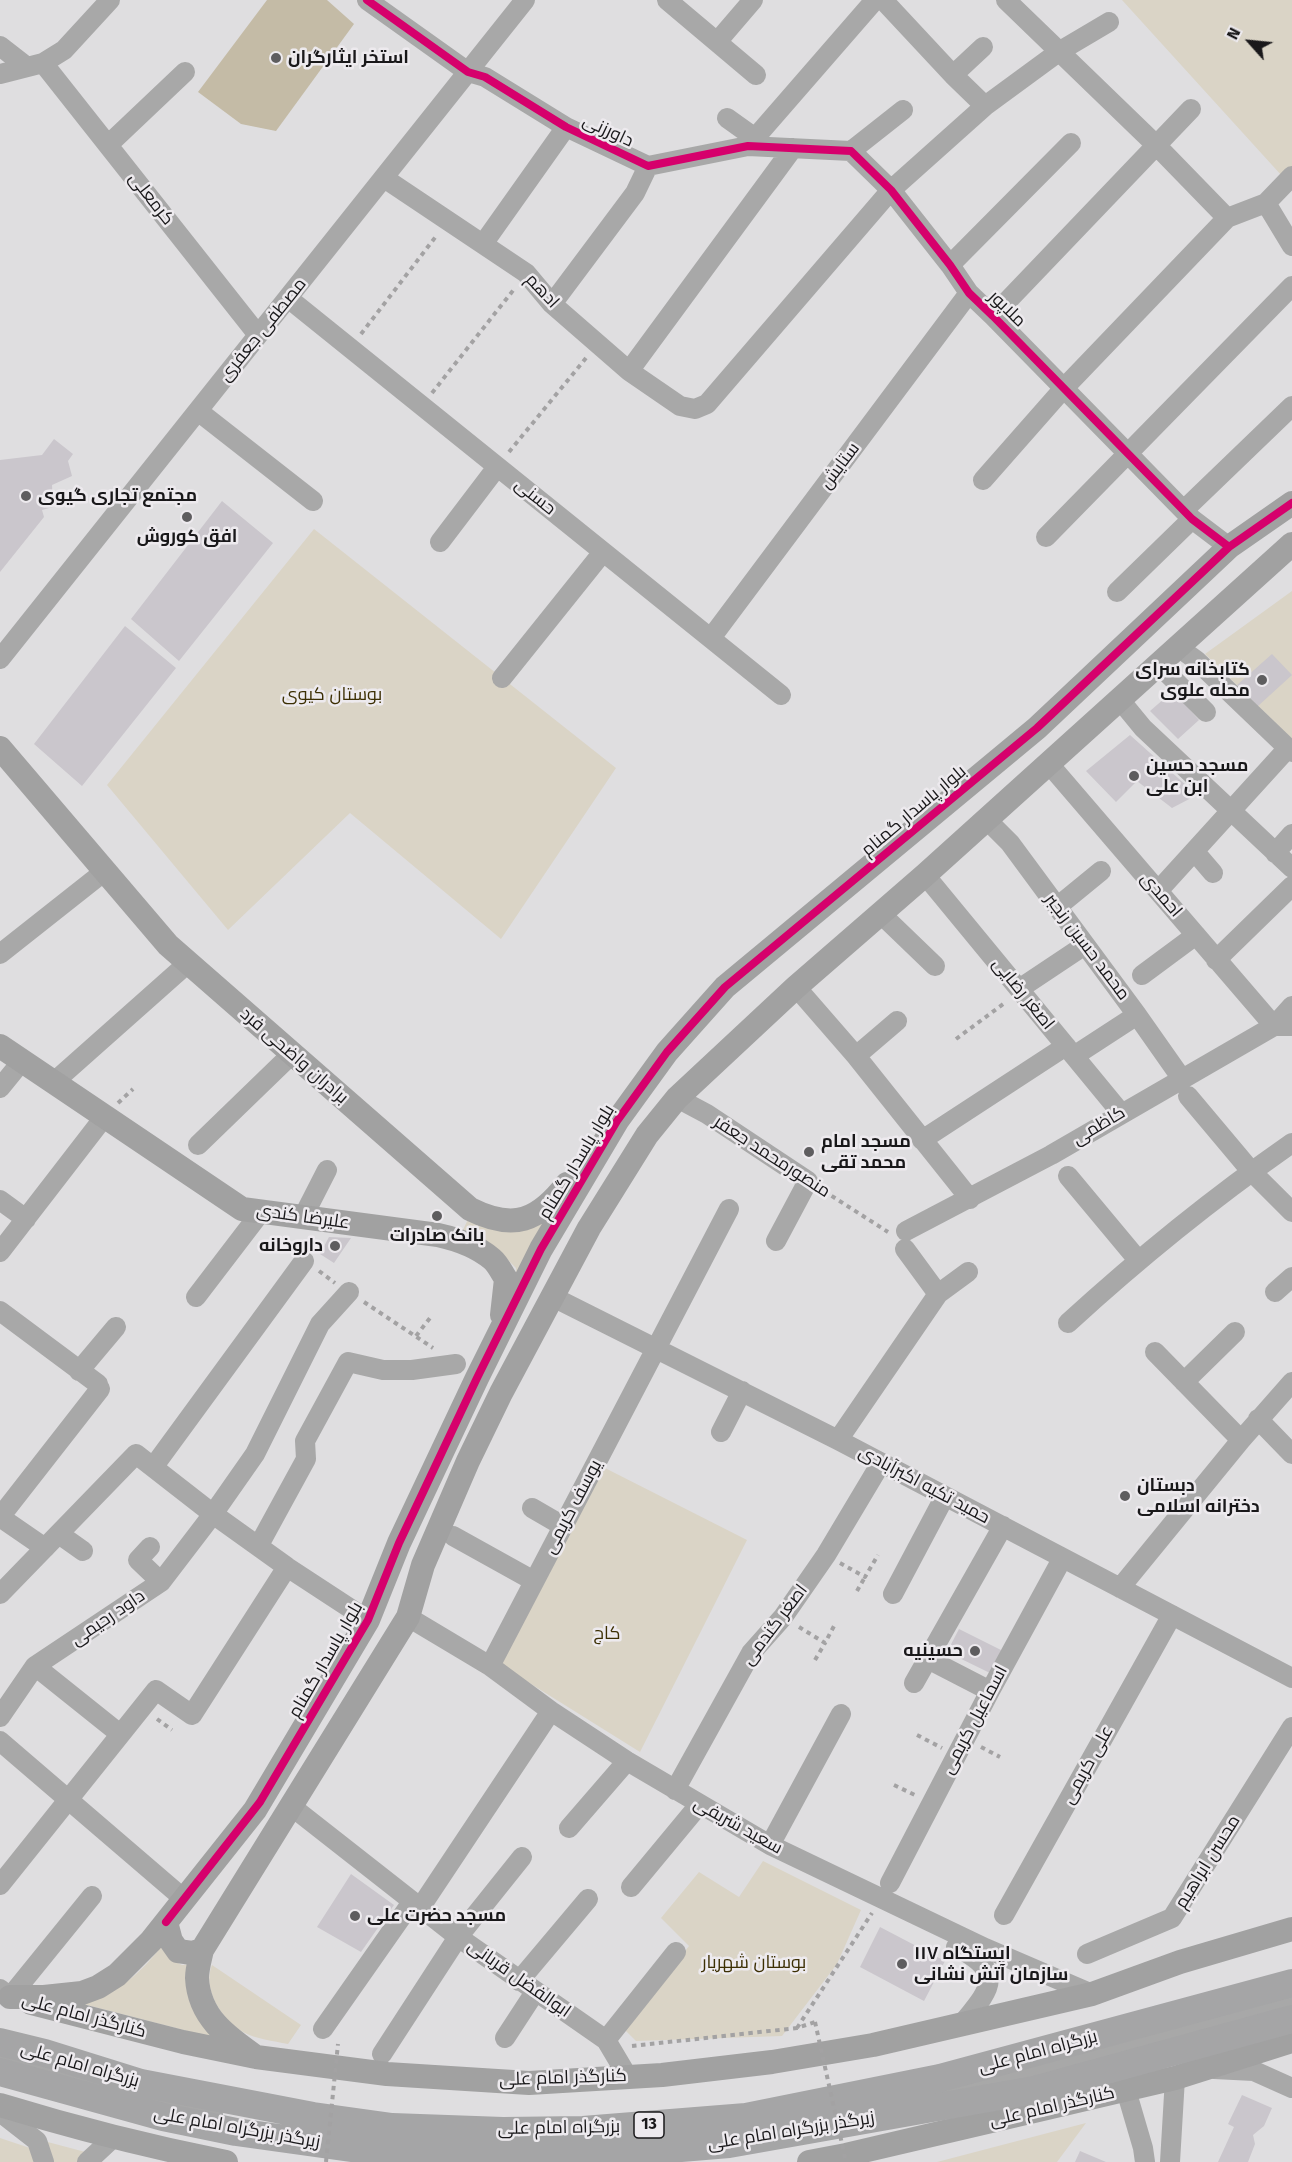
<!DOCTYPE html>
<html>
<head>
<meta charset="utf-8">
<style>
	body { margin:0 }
	#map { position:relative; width:1292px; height:2162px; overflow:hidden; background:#dfdee0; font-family:"Fira Sans",sans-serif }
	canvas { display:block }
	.north { position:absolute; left:1220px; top:12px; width:60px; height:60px; -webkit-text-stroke:4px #edeaee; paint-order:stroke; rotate:297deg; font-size:16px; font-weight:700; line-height:24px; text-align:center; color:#19181a }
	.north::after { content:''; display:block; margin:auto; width:21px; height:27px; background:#19181a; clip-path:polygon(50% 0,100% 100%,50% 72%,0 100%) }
</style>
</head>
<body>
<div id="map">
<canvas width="1292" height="2162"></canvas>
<div class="north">N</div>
</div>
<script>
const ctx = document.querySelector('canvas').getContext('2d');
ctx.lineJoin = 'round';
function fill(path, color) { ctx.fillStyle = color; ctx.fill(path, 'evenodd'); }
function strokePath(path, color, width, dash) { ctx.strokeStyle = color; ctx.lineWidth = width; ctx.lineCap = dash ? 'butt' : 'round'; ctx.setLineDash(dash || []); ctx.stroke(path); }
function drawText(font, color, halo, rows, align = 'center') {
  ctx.font = font + ' "Fira Sans",Cairo,sans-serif'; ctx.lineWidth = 5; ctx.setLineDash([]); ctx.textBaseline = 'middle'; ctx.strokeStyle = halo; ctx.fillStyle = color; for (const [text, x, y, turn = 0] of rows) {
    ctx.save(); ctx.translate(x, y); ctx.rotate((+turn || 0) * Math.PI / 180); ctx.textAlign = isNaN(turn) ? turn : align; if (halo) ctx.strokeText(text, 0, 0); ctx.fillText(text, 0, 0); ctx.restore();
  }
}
const green = new Path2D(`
	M 1122,0 L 1292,0 L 1292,187 Z
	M 314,529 L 616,768 L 501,939 L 350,813 L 228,930 L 107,785 Z
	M 1292,591 L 1292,739 L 1205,654 Z
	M 469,1217 L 545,1221 L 517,1286 L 516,1268 L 503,1255 L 462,1232 Z
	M 603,1467 L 747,1540 L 640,1752 L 499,1664 Z
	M 763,1861 L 861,1910 L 837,1964 L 782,2036 L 636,2041 L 624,2029 L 689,1946 L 661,1918 L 699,1872 L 739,1897 Z
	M 165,1942 L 172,1960 L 182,1965 L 192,1964 L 218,2039 L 83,2004 C 121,1991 141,1973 165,1942 Z
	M 212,1965 L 301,2025 L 288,2044 C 273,2041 256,2039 243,2032 C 221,2019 202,1989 212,1965 Z
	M 1086,2123 L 1057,2162 L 937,2162 Z
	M 0,2138 L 30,2148 L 35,2162 L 0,2162 Z
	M 44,2141 L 89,2153 L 78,2162 L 50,2162 Z`);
const water = new Path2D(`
	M 267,0 L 327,0 L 354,24 L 276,131 L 241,124 L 198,92 Z`);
const building = new Path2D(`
	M 54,439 L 73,454 L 68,461 L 72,476 L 52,485 L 53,507 L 42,510 L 44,517 L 0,572 L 0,460 L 42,455 Z
	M 222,501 L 273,543 L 179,661 L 131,619 Z
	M 125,626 L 176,668 L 82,786 L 34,744 Z
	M 1272,654 L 1292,675 L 1258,706 L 1237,685 Z
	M 1173,691 L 1199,720 L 1178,739 L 1150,711 Z
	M 1130,735 L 1197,795 L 1172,808 L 1137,781 L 1116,802 L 1086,771 Z
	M 329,1237 L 351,1238 L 334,1263 L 320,1254 Z
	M 959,1629 L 1003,1651 L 992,1674 L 947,1652 Z
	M 351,1874 L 394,1905 L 361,1952 L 317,1927 Z
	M 880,1927 L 945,1961 L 924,2001 L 860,1967 Z
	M 1242,2095 L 1272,2108 L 1264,2126 L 1253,2135 L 1255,2144 L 1248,2162 L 1218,2162 L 1234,2127 L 1228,2124 Z
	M 1080,2151 L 1106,2162 L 1075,2162 Z`);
const path = new Path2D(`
	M 361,334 L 437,235
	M 432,393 L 515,288
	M 509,452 L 586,358
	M 956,1039 L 1006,1002
	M 118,1103 L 133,1089
	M 824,1191 L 888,1232
	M 270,1241 L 288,1251
	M 319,1271 L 335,1283
	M 364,1302 L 433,1348
	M 416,1336 L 430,1318
	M 840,1563 L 865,1577 L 878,1555
	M 857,1591 L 865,1577
	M 799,1627 L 825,1643 L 834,1626
	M 815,1660 L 825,1643
	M 157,1719 L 172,1730
	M 917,1735 L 942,1748
	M 981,1747 L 1000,1757
	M 894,1785 L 917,1796
	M 797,2028 L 872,1913
	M 632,2046 L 797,2028 L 815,2022`);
const minor = new Path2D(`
	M 367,0 L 468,72 L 485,77 L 566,127 L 648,166 L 748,146 L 851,151 L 891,190 L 950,265 L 969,293 L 993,316 L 1192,519 L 1229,547
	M 667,0 L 756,75
	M 883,0 L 953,75 L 985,106
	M 1006,0 L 1156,145 L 1227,218
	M 717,42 L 753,0
	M 0,46 L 27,67
	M 43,63 L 258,335
	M 0,74 L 43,63 L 64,50 L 110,0
	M 953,75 L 983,47
	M 727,118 L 755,138
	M 108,145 L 185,72
	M 748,146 L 875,0
	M 851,151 L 903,110
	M 384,178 L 526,273 L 552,304 L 629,371 L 680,406 L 695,409 L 707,404 L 891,190 L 985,106 L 1060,51 L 1109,22
	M 1266,203 L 1292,246
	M 483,244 L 566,127
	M 950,265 L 1071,143
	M 288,298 L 781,695
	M 552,304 L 635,193 L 648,166
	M 993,316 L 1191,109
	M 629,371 L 793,148
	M 198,411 L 313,501
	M 983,480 L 1064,388 L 1227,218 L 1266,203 L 1292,176
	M 1184,510 L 1292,406
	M 1046,537 L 1292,286
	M 440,542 L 497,467
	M 1117,592 L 1192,519
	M 711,638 L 969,293
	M 1178,647 L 1196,660 L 1292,752
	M 0,659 L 525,0
	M 1159,665 L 1206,712
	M 502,678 L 603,552
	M 1120,700 L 1143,728 L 1292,868
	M 1049,764 L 1274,1026 L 1292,1006
	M 987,820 L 1010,843 L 1137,1015 L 1182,1079
	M 1195,852 L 1213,873
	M 1275,853 L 1292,834
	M 925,875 L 1121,1113
	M 1158,891 L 1288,748
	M 1057,907 L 1101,871
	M 881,914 L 935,966
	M 0,954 L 105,871
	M 1216,960 L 1292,886
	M 1142,975 L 1196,935
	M 796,987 L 856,1056 L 970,1199
	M 1019,989 L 1085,945
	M 856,1056 L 897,1021
	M 1074,1056 L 1137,1015
	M 54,1082 L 188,963
	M 0,1088 L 22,1061
	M 1188,1096 L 1251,1171 L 1292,1212
	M 677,1098 L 707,1114 L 808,1181 L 776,1241
	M 922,1140 L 1066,1046
	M 198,1145 L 292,1054
	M 1068,1176 L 1138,1260
	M 0,1200 L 26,1219
	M 303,1217 L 327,1170
	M 906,1231 L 1051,1155 L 1274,1026 L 1292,1026
	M 905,1249 L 938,1294
	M 0,1252 L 105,1116
	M 1275,1292 L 1292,1277
	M 196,1297 L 261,1212
	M 553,1297 L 838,1440 L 1292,1678
	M 0,1311 L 98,1384
	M 1068,1323 C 1139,1258 1213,1198 1292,1143
	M 1155,1352 L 1241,1440
	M 79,1371 L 116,1327
	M 1184,1382 L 1235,1332
	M 1258,1419 L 1292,1454
	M 721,1432 L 742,1391
	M 838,1440 L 938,1294 L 968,1272
	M 154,1466 L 304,1261
	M 532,1508 L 563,1526
	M 0,1517 L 100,1389
	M 0,1517 L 45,1548
	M 59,1534 L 83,1551
	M 453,1536 L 534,1581
	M 259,1545 L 306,1459 L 305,1441 L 348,1362 L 383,1370 L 412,1370 L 456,1364
	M 150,1547 L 138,1560 L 161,1582
	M 1120,1588 L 1241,1440 L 1292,1382
	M 0,1594 L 136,1454 L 213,1514 L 287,1567 L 368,1620
	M 893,1594 L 945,1496
	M 408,1617 L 490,1666 L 551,1711 L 627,1761 L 770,1845 L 985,1948 L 1092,1994
	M 928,1659 L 990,1691
	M 35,1666 L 120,1734
	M 490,1666 L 729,1209
	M 914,1683 L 1003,1526
	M 0,1717 L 35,1666 L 161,1582 L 213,1514 L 255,1454 L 320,1324 L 349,1292
	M 0,1741 L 184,1899
	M 675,1790 L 751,1653 L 783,1617 L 826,1555 L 881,1463
	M 291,1806 L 458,1937 L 606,2040 L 628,2077
	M 569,1828 L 627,1761
	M 770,1845 L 841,1714
	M 890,1883 L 990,1691 L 1062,1559
	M 0,1885 L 156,1690 L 192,1715 L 287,1567
	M 631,1887 L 699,1805
	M 420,1908 L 551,1711
	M 1004,1915 L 1172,1615
	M 956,1947 C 1006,1973 991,1988 962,2024
	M 1087,1954 L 1172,1918 L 1292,1727
	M 519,1981 L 588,1899
	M 0,1989 L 10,1997 L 92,1896
	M 323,2029 L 412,1902
	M 505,2038 L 535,1992
	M 606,2040 L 676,1952
	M 382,2054 L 458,1937 L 522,1857
	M 0,2056 L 47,2071 L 109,2086
	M 1214,2069 L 1254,2071 L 1292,2088
	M 1126,2090 L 1143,2148 L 1145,2162
	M 146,2096 L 213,2114
	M 931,2096 L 1292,2004
	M 0,2112 L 37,2141 L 44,2162
	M 87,2162 L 114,2137
	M 1170,2162 L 1175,2078`);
const major = new Path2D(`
	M 0,748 L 168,945 L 470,1209 C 514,1231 538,1221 567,1184
	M 0,1046 L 242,1209 L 438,1235 C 456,1239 478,1247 492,1259 C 498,1264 502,1273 506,1279 L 502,1315
	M 166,1922 L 171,1941 L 178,1951 L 192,1953 L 202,1950
	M 10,1997 L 44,1997 L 82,1993 L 98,1987 L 117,1975 L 151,1941 L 255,1810 L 368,1620 L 399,1543 L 477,1378 L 541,1249 L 617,1121 L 667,1052 L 725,987 L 1037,728 L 1229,547 L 1292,503
	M 31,2003 L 183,2042 L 256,2057 L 387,2074 L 529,2083 L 662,2075 L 772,2062 L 873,2045 L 1092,1994 L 1180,1962 L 1292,1929
	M 256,2057 C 226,2036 199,2017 197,1978 C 197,1969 200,1959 202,1950 L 408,1617 L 423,1565 L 468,1461 L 501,1393 L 589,1228 L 647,1135 L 677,1098 L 796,987 L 925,875 L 1292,544
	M 0,2105 C 75,2128 150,2147 226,2162
	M 809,2162 L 846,2155 L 1175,2078 L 1292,2041`);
const highway = new Path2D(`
	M 0,2042 L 45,2053 L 141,2083 L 313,2116 L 392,2127 L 503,2131 L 583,2130 L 746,2117 L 940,2078 L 1292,1983
	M 0,2072 L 163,2117 L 236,2132 L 359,2149 L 508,2156 L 610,2154 L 729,2144 L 1034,2090 L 1292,2019`);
const pathBridge = new Path2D(`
	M 815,2022 L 846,2162
	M 326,2162 L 338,2044`);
const cycleway = new Path2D(`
	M 367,0 L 468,72 L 485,77 L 566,127 L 648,166 L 748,146 L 851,151 L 891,190 L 950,265 L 969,293 L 993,316 L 1192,519 L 1229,547
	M 166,1922 L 260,1802 L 368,1620 L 399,1543 L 477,1378 L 541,1249 L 617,1121 L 667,1052 L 725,987 L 1037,728 L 1229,547 L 1292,503`);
const markers = [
	[276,58,6,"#5e5d5f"],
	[26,496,6,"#5e5d5f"],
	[187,517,6,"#5e5d5f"],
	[1262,680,6,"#5e5d5f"],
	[1134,776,6,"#5e5d5f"],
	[809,1152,6,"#5e5d5f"],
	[437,1216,6,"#5e5d5f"],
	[335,1246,6,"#5e5d5f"],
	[1125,1496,6,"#5e5d5f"],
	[975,1651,6,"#5e5d5f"],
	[355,1916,6,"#5e5d5f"],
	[902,1964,6,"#5e5d5f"]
];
const shields = [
	[649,2125,30]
];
const shieldNames = [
	["13",649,2125]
];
const poiNames = [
	["استخر ایثارگران",288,58],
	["مجتمع تجاری گیوی",38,496],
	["افق کوروش",187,537,"center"],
	["کتابخانه سرای",1250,670,"right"],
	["محله علوی",1250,691,"right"],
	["مسجد حسین",1146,766],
	["ابن علی",1146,787],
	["مسجد امام",821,1142],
	["محمد تقی",821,1163],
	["بانک صادرات",437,1236,"center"],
	["داروخانه",323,1246,"right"],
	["دبستان",1137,1486],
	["دخترانه اسلامی",1137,1507],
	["حسینیه",963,1651,"right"],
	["مسجد حضرت علی",367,1916],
	["ایستگاه ۱۱۷",914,1954],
	["سازمان آتش نشانی",914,1975]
];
const streetNames = [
	["داورزنی",608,131,25],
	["کرمعلی",151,199,52],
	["ادهم",542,291,47],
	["ملاپور",1007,309,44],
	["مصطفی جعفری",263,330,-51],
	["ستایش",840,466,-53],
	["حسنی",535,497,39],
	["بلوار پاسدار گمنام",914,811,-40],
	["احمدی",1161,895,49],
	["محمد حسین رنجبر",1087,947,53],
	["اصغر رضایی",1023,994,51],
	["برادران واضحی فرد",294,1056,41],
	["کاظمی",1099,1126,-31],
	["منصورمحمد جعفر",772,1157,33],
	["بلوار پاسدار گمنام",577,1162,-59],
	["علیرضا کندی",303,1217,8],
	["حمید تکیه اکبرآبادی",924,1485,28],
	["یوسف کریمی",573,1507,-62],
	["داود رحیمی",108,1618,-34],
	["اصغر گندمی",775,1625,-53],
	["بلوار پاسدار گمنام",326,1660,-60],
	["اسماعیل کریمی",975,1720,-62],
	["علی کریمی",1088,1765,-61],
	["سعید شریفی",738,1826,29],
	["محسن ابراهیم",1208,1862,-58],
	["ابوالفضل قربانی",519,1979,35],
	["کنارگذر امام علی",84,2016,15],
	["بزرگراه امام علی",1038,2052,-15],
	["بزرگراه امام علی",80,2065,16],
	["کنارگذر امام علی",563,2078,-2],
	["کنارگذر امام علی",1052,2107,-13],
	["زیرگذر بزرگراه امام علی",237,2128,10],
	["بزرگراه امام علی",559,2128,-1],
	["زیرگذر بزرگراه امام علی",791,2131,-9]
];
const parkNames = [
	["بوستان کیوی",332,695],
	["کاج",607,1634],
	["بوستان شهریار",754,1963]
];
fill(green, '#dad4c6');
fill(water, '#c4bba6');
fill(building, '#cac6cc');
strokePath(path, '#a3a2a3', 4, [4.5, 4.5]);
strokePath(minor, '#a8a8a8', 20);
strokePath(major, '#a1a1a1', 24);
strokePath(highway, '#a5a5a6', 28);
strokePath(pathBridge, '#a3a2a3', 4, [4.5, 4.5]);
strokePath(cycleway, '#d6006c', 8);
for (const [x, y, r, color] of markers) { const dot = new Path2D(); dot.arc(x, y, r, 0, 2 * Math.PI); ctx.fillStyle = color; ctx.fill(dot); strokePath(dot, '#edeaee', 2); }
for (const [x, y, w] of shields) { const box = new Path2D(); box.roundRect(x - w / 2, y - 13, w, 26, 4.5); ctx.fillStyle = '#edeaee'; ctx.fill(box); strokePath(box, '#19181a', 1.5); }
drawText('bold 16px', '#19181a', null, shieldNames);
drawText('bold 18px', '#19181a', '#edeaee', poiNames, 'left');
drawText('18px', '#19181a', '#edeaee', streetNames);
drawText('18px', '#3c2f03', '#edeaee', parkNames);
</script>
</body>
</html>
